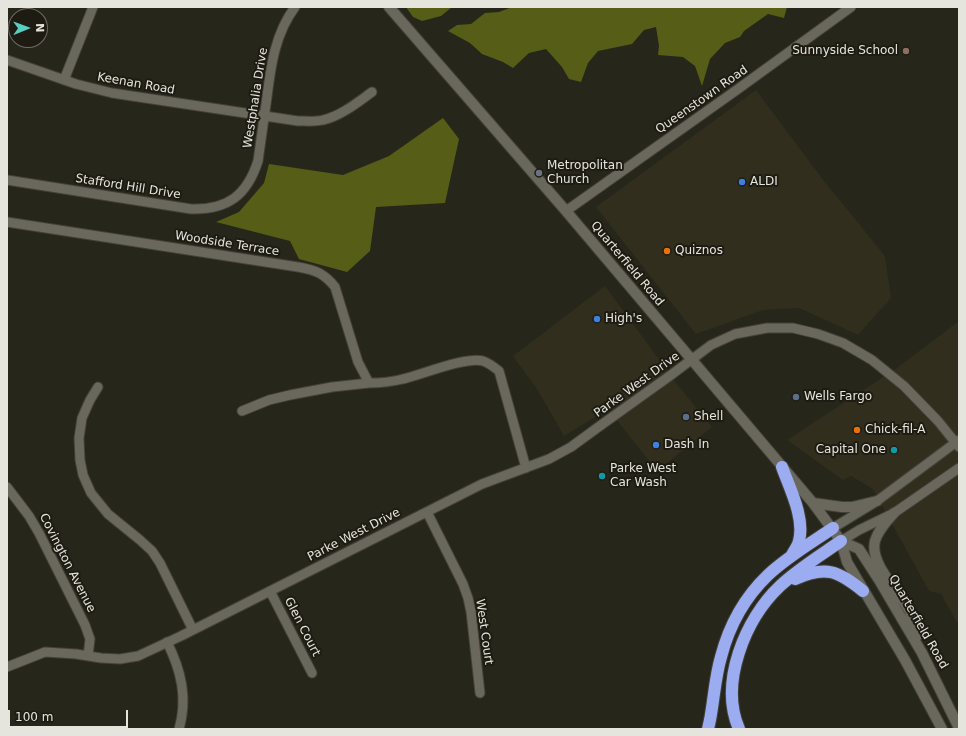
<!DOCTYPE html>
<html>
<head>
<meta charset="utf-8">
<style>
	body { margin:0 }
	#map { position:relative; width:966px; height:736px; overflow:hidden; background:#27261b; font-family:"DejaVu Sans",sans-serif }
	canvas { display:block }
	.frame { position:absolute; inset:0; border:8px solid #e5e4dd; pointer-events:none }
	.north { position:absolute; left:8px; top:8px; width:40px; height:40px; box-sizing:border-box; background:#1e1c12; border:1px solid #6e6c63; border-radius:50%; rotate:89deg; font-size:11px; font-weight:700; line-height:16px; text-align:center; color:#e5e4dd }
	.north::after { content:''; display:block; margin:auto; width:14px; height:18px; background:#57cec2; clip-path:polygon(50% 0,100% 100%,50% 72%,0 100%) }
	.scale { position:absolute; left:8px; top:710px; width:120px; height:18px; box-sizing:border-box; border:2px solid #e5e4dd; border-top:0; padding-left:5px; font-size:12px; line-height:14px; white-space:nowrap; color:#e5e4dd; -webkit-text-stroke:3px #1e1c12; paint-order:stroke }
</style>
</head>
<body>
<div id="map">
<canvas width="966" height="736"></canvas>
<div class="frame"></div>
<div class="north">N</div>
<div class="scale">100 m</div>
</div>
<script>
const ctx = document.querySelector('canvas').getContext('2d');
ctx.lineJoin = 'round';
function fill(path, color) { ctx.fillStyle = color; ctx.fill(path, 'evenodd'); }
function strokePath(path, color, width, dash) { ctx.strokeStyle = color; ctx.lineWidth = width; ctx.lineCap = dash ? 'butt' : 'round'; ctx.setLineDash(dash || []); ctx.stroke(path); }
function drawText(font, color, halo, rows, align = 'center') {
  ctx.font = font + ' "DejaVu Sans",sans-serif'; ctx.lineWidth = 4; ctx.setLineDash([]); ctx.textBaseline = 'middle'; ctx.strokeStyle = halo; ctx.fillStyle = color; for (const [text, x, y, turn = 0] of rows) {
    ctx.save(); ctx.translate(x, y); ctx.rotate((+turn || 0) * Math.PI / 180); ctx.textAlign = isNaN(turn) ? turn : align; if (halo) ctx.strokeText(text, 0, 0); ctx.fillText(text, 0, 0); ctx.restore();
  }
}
const built = new Path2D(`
	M 756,90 L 824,181 L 885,256 L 891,298 L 858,335 L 799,308 L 763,310 L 696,334 L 596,207 Z
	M 605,286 L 680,388 L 712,427 L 657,471 L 608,409 L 564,436 L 537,389 L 513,356 Z
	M 959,321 L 959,626 L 941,594 L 929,591 L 873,489 L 851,476 L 843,480 L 787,440 L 897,368 Z`);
const forest = new Path2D(`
	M 406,7 L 452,7 L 441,16 L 422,21 L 413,17 Z
	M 512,7 L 787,7 L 784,18 L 768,14 L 744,31 L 740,37 L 725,43 L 710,59 L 702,86 L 695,66 L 683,57 L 658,55 L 659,46 L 656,27 L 644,30 L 632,44 L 598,51 L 588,63 L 581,82 L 569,79 L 562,67 L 546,49 L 529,53 L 513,68 L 503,62 L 482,54 L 470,43 L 448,31 L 457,25 L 471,24 L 485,13 L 499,12 Z
	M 443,118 L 459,139 L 445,203 L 376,207 L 370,251 L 347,272 L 299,259 L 290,241 L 216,222 L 239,212 L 264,183 L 269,164 L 343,175 L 389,156 Z`);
const street = new Path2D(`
	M 7,60 L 76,84 L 112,93 L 298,121 C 306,121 315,122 323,120 C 341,116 358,102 372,92
	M 64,80 L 93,7
	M 7,180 L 191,209 C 228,210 247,195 258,161 C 261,140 264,119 267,97 C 271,65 275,34 295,7
	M 566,211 L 738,89 L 851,7
	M 7,222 C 104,237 201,252 298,267 C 315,270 324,273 335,287 L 358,362 L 369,383 C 381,383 391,382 403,379 C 421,375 467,356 483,361 C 489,363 494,367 499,371 L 526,468
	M 98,387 L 90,400 L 82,418 L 79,438 L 80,460 L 83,475 L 91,493 L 108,514 L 140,540 L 152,551 L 160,563 L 193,630
	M 242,411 L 269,400 L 290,395 L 332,387 L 369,383
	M 7,487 L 29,516 L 39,533 L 85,625 L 90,639 L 88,656
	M 427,512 L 463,584 L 468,598 L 471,612 L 480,693
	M 833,528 L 877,501 L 959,440
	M 841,541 L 859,530 L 894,513 L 959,468
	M 270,591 L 312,673
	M 167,642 C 181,670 188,698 179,729
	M 7,667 L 45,652 L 76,654 L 101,658 L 120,659 L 138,656 L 181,636 L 482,484 L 549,459 L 571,447 L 597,428 L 671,375 L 711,345 L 735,334 L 767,328 L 793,328 L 818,334 L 843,343 L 872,360 L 904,386 L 938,421 L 959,447`);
const secondary = new Path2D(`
	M 389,7 L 566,211 L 813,503 L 841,541 L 847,562 L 905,660 L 942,729
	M 813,503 L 842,507 L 852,507 L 877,501
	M 894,513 C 887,521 878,530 875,541 C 869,564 900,592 910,612 C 913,619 915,628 917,636
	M 841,541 L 859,549 L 879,580 L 922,653 L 959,728`);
const highway = new Path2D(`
	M 782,467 C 790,489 805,518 799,541 C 798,546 794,551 792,555
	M 795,579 C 826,565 838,571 863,591
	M 708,729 L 710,720 C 714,699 715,677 721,657 C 729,626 745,597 768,575 C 787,557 811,543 833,528
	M 739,729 C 719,683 745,619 780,586 C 798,569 821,555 841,541`);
const markers = [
	[906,51,4,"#8d6e63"],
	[539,173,4,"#6b7280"],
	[742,182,4,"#3f7fe0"],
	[667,251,4,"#e8710a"],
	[597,319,4,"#3f7fe0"],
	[796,397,4,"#5c6f8a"],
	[686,417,4,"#5c6f8a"],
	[857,430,4,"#e8710a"],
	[656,445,4,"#3f7fe0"],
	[894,450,4,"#0f9aa8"],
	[602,476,4,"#0f9aa8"]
];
const poiNames = [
	["Sunnyside School",898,51,"right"],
	["Metropolitan",547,166],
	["Church",547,180],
	["ALDI",750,182],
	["Quiznos",675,251],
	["High's",605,319],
	["Wells Fargo",804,397],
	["Shell",694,417],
	["Chick-fil-A",865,430],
	["Dash In",664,445],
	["Capital One",886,450,"right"],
	["Parke West",610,469],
	["Car Wash",610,483]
];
const streetNames = [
	["Keenan Road",136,84,10],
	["Westphalia Drive",256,98,-81],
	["Queenstown Road",702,100,-35],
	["Stafford Hill Drive",128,187,9],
	["Woodside Terrace",227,244,9],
	["Quarterfield Road",627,264,50],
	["Parke West Drive",637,385,-36],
	["Parke West Drive",354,535,-27],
	["Covington Avenue",67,563,63],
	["Quarterfield Road",918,622,60],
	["Glen Court",302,627,63],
	["West Court",484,632,82]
];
fill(built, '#312e1d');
fill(forest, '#565d16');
strokePath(street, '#43423a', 11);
strokePath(secondary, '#43423a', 12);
strokePath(highway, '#43423a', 14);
strokePath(street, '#6a685c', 9);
strokePath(secondary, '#6a685c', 10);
strokePath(highway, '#9cacf0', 12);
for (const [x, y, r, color] of markers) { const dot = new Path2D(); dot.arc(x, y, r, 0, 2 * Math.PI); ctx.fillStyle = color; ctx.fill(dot); strokePath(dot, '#1e1c12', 1.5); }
drawText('12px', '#e5e4dd', '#1e1c12', poiNames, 'left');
drawText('12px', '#e5e4dd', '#1e1c12', streetNames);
</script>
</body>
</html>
